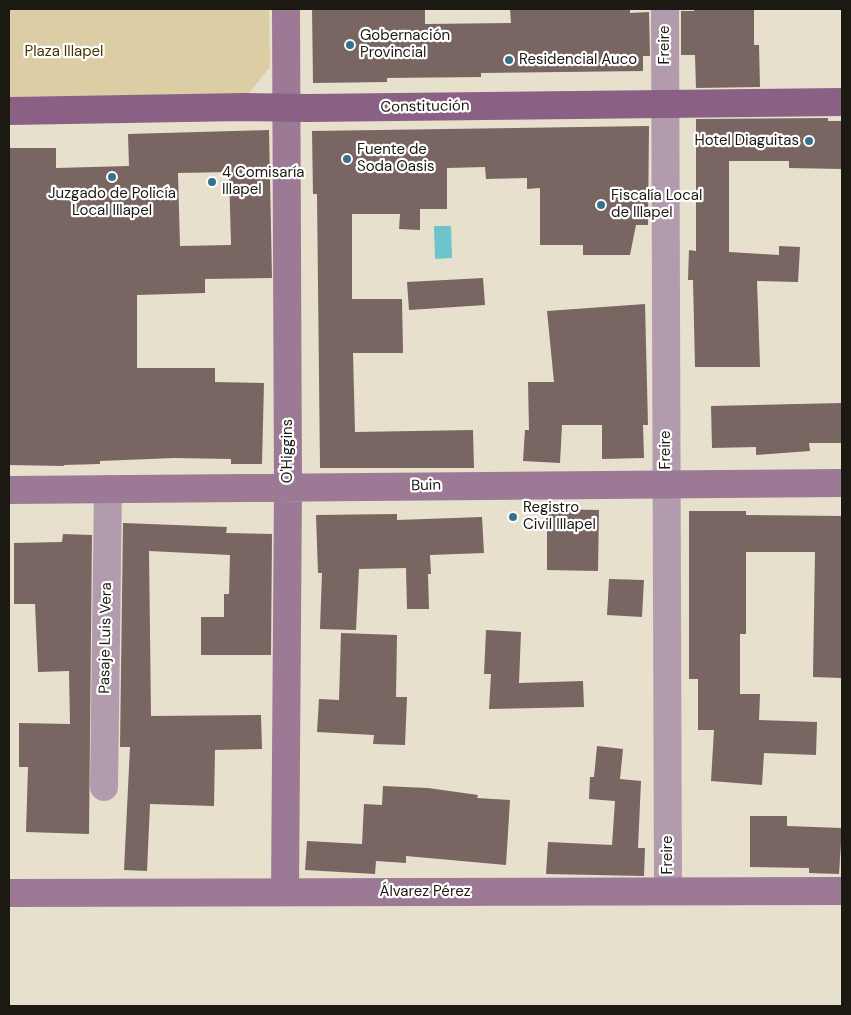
<!DOCTYPE html>
<html>
<head>
<meta charset="utf-8">
<style>
	body { margin:0 }
	#map { position:relative; width:851px; height:1015px; overflow:hidden; background:#e7e0cd; font-family:"DM Sans",sans-serif }
	canvas { display:block }
	.frame { position:absolute; inset:0; border:10px solid #1c1913; pointer-events:none }
</style>
</head>
<body>
<div id="map">
<canvas width="851" height="1015"></canvas>
<div class="frame"></div>
</div>
<script>
const ctx = document.querySelector('canvas').getContext('2d');
ctx.lineJoin = 'round';
function fill(path, color) { ctx.fillStyle = color; ctx.fill(path, 'evenodd'); }
function strokePath(path, color, width, dash) { ctx.strokeStyle = color; ctx.lineWidth = width; ctx.lineCap = dash ? 'butt' : 'round'; ctx.setLineDash(dash || []); ctx.stroke(path); }
function drawText(font, color, halo, rows, align = 'center') {
  ctx.font = font + ' "DM Sans",sans-serif'; ctx.lineWidth = 4.5; ctx.setLineDash([]); ctx.textBaseline = 'middle'; ctx.strokeStyle = halo; ctx.fillStyle = color; for (const [text, x, y, turn = 0] of rows) {
    ctx.save(); ctx.translate(x, y); ctx.rotate((+turn || 0) * Math.PI / 180); ctx.textAlign = isNaN(turn) ? turn : align; if (halo) ctx.strokeText(text, 0, 0); ctx.fillText(text, 0, 0); ctx.restore();
  }
}
const green = new Path2D(`
	M 9,9 L 269,9 L 270,67 L 249,93 L 9,97 Z`);
const water = new Path2D(`
	M 434,226 L 451,226 L 452,258 L 435,259 Z`);
const building = new Path2D(`
	M 312,9 L 425,9 L 425,24 L 511,23 L 510,9 L 630,9 L 630,13 L 649,12 L 650,56 L 643,56 L 643,71 L 481,73 L 481,77 L 387,78 L 387,82 L 313,83 Z
	M 694,9 L 754,9 L 754,45 L 759,45 L 760,87 L 696,88 L 695,55 L 681,55 L 681,11 L 694,11 Z
	M 828,118 L 828,121 L 842,121 L 842,169 L 789,168 L 789,161 L 729,161 L 729,252 L 779,255 L 779,246 L 800,247 L 798,282 L 757,281 L 760,367 L 695,367 L 693,280 L 688,280 L 689,250 L 696,251 L 696,119 Z
	M 649,126 L 648,225 L 636,225 L 630,255 L 583,255 L 583,245 L 540,245 L 540,188 L 527,189 L 527,178 L 486,179 L 485,167 L 447,168 L 447,209 L 420,209 L 420,230 L 399,229 L 400,214 L 352,214 L 352,299 L 402,299 L 403,353 L 353,353 L 355,432 L 473,430 L 474,468 L 320,468 L 317,194 L 313,194 L 312,131 Z
	M 269,130 L 272,278 L 205,279 L 205,293 L 137,295 L 137,368 L 215,368 L 215,382 L 264,383 L 262,464 L 231,464 L 231,459 L 174,458 L 100,461 L 100,464 L 64,465 L 64,466 L 9,465 L 9,148 L 56,148 L 56,168 L 129,166 L 128,134 ZM 229,172 L 231,245 L 180,246 L 178,173 Z
	M 483,278 L 485,305 L 409,310 L 407,282 Z
	M 645,304 L 648,425 L 643,425 L 644,458 L 602,459 L 602,425 L 562,425 L 560,463 L 523,461 L 525,430 L 529,430 L 528,382 L 554,382 L 547,311 Z
	M 842,403 L 842,443 L 809,443 L 810,451 L 756,455 L 756,447 L 712,448 L 711,406 Z
	M 547,509 L 599,510 L 598,571 L 547,570 Z
	M 689,511 L 746,511 L 746,515 L 842,516 L 842,678 L 813,677 L 815,552 L 746,552 L 746,634 L 740,634 L 740,694 L 760,694 L 759,720 L 817,722 L 816,755 L 764,753 L 762,785 L 711,781 L 714,730 L 698,730 L 698,679 L 689,679 Z
	M 397,514 L 397,520 L 482,517 L 484,553 L 430,555 L 431,574 L 428,574 L 429,609 L 407,609 L 406,568 L 359,569 L 356,630 L 320,629 L 322,573 L 318,573 L 316,515 Z
	M 123,523 L 227,527 L 226,533 L 272,534 L 271,655 L 201,655 L 201,617 L 224,617 L 224,594 L 229,594 L 230,555 L 149,551 L 151,716 L 261,715 L 262,749 L 215,750 L 214,806 L 150,804 L 147,871 L 124,870 L 130,747 L 120,747 Z
	M 63,534 L 92,535 L 89,834 L 26,832 L 28,767 L 19,767 L 19,723 L 70,724 L 69,671 L 38,672 L 35,604 L 14,604 L 14,543 L 62,542 Z
	M 609,579 L 644,580 L 642,617 L 607,615 Z
	M 486,630 L 521,632 L 519,683 L 583,681 L 584,707 L 489,709 L 491,674 L 484,674 Z
	M 341,633 L 397,635 L 396,697 L 407,697 L 405,745 L 373,744 L 374,735 L 317,732 L 319,699 L 339,700 Z
	M 597,746 L 623,749 L 620,779 L 641,781 L 638,848 L 645,848 L 644,876 L 546,874 L 548,842 L 612,845 L 615,801 L 589,799 L 590,777 L 594,777 Z
	M 383,786 L 428,788 L 478,795 L 477,798 L 510,800 L 506,865 L 406,856 L 406,863 L 376,861 L 375,874 L 305,870 L 307,841 L 362,844 L 364,804 L 382,805 Z
	M 750,816 L 787,816 L 787,826 L 842,828 L 839,874 L 809,873 L 809,868 L 750,867 Z`);
const street = new Path2D(`
	M 665,9 L 668,891
	M 104,787 L 108,489`);
const secondary = new Path2D(`
	M 9,490 L 842,483
	M 285,892 L 288,488 L 286,9
	M 9,893 L 842,891`);
const primary = new Path2D(`
	M 9,111 L 243,107 L 308,108 L 842,102`);
const markers = [
	[350,45,5,"#39708b"],
	[509,60,5,"#39708b"],
	[809,141,5,"#39708b"],
	[347,159,5,"#39708b"],
	[112,177,5,"#39708b"],
	[212,182,5,"#39708b"],
	[601,205,5,"#39708b"],
	[513,517,5,"#39708b"]
];
const poiNames = [
	["Gobernación",360,36],
	["Provincial",360,53],
	["Residencial Auco",519,60],
	["Hotel Diaguitas",799,141,"right"],
	["Fuente de",357,150],
	["Soda Oasis",357,167],
	["4 Comisaría",222,173],
	["Illapel",222,190],
	["Juzgado de Policía",112,194,"center"],
	["Local Illapel",112,211,"center"],
	["Fiscalía Local",611,196],
	["de Illapel",611,213],
	["Registro",523,508],
	["Civil Illapel",523,525]
];
const streetNames = [
	["Freire",665,45,-90],
	["Constitución",425,107,-1],
	["Freire",666,450,-90],
	["O'Higgins",288,451,-90],
	["Buin",426,486,-1],
	["Pasaje Luis Vera",106,638,-89],
	["Freire",668,855,-90],
	["Álvarez Pérez",425,892]
];
const parkNames = [
	["Plaza Illapel",64,52]
];
fill(green, '#ddcda4');
fill(water, '#6dc4cb');
fill(building, '#796561');
strokePath(street, '#b39bae', 28);
strokePath(secondary, '#9c7a96', 28);
strokePath(primary, '#8a6184', 28);
for (const [x, y, r, color] of markers) { const dot = new Path2D(); dot.arc(x, y, r, 0, 2 * Math.PI); ctx.fillStyle = color; ctx.fill(dot); strokePath(dot, '#fff', 2); }
drawText('15px', '#1c1913', '#fff', poiNames, 'left');
drawText('15px', '#1c1913', '#fff', streetNames);
drawText('15px', '#433200', '#fff', parkNames);
</script>
</body>
</html>
